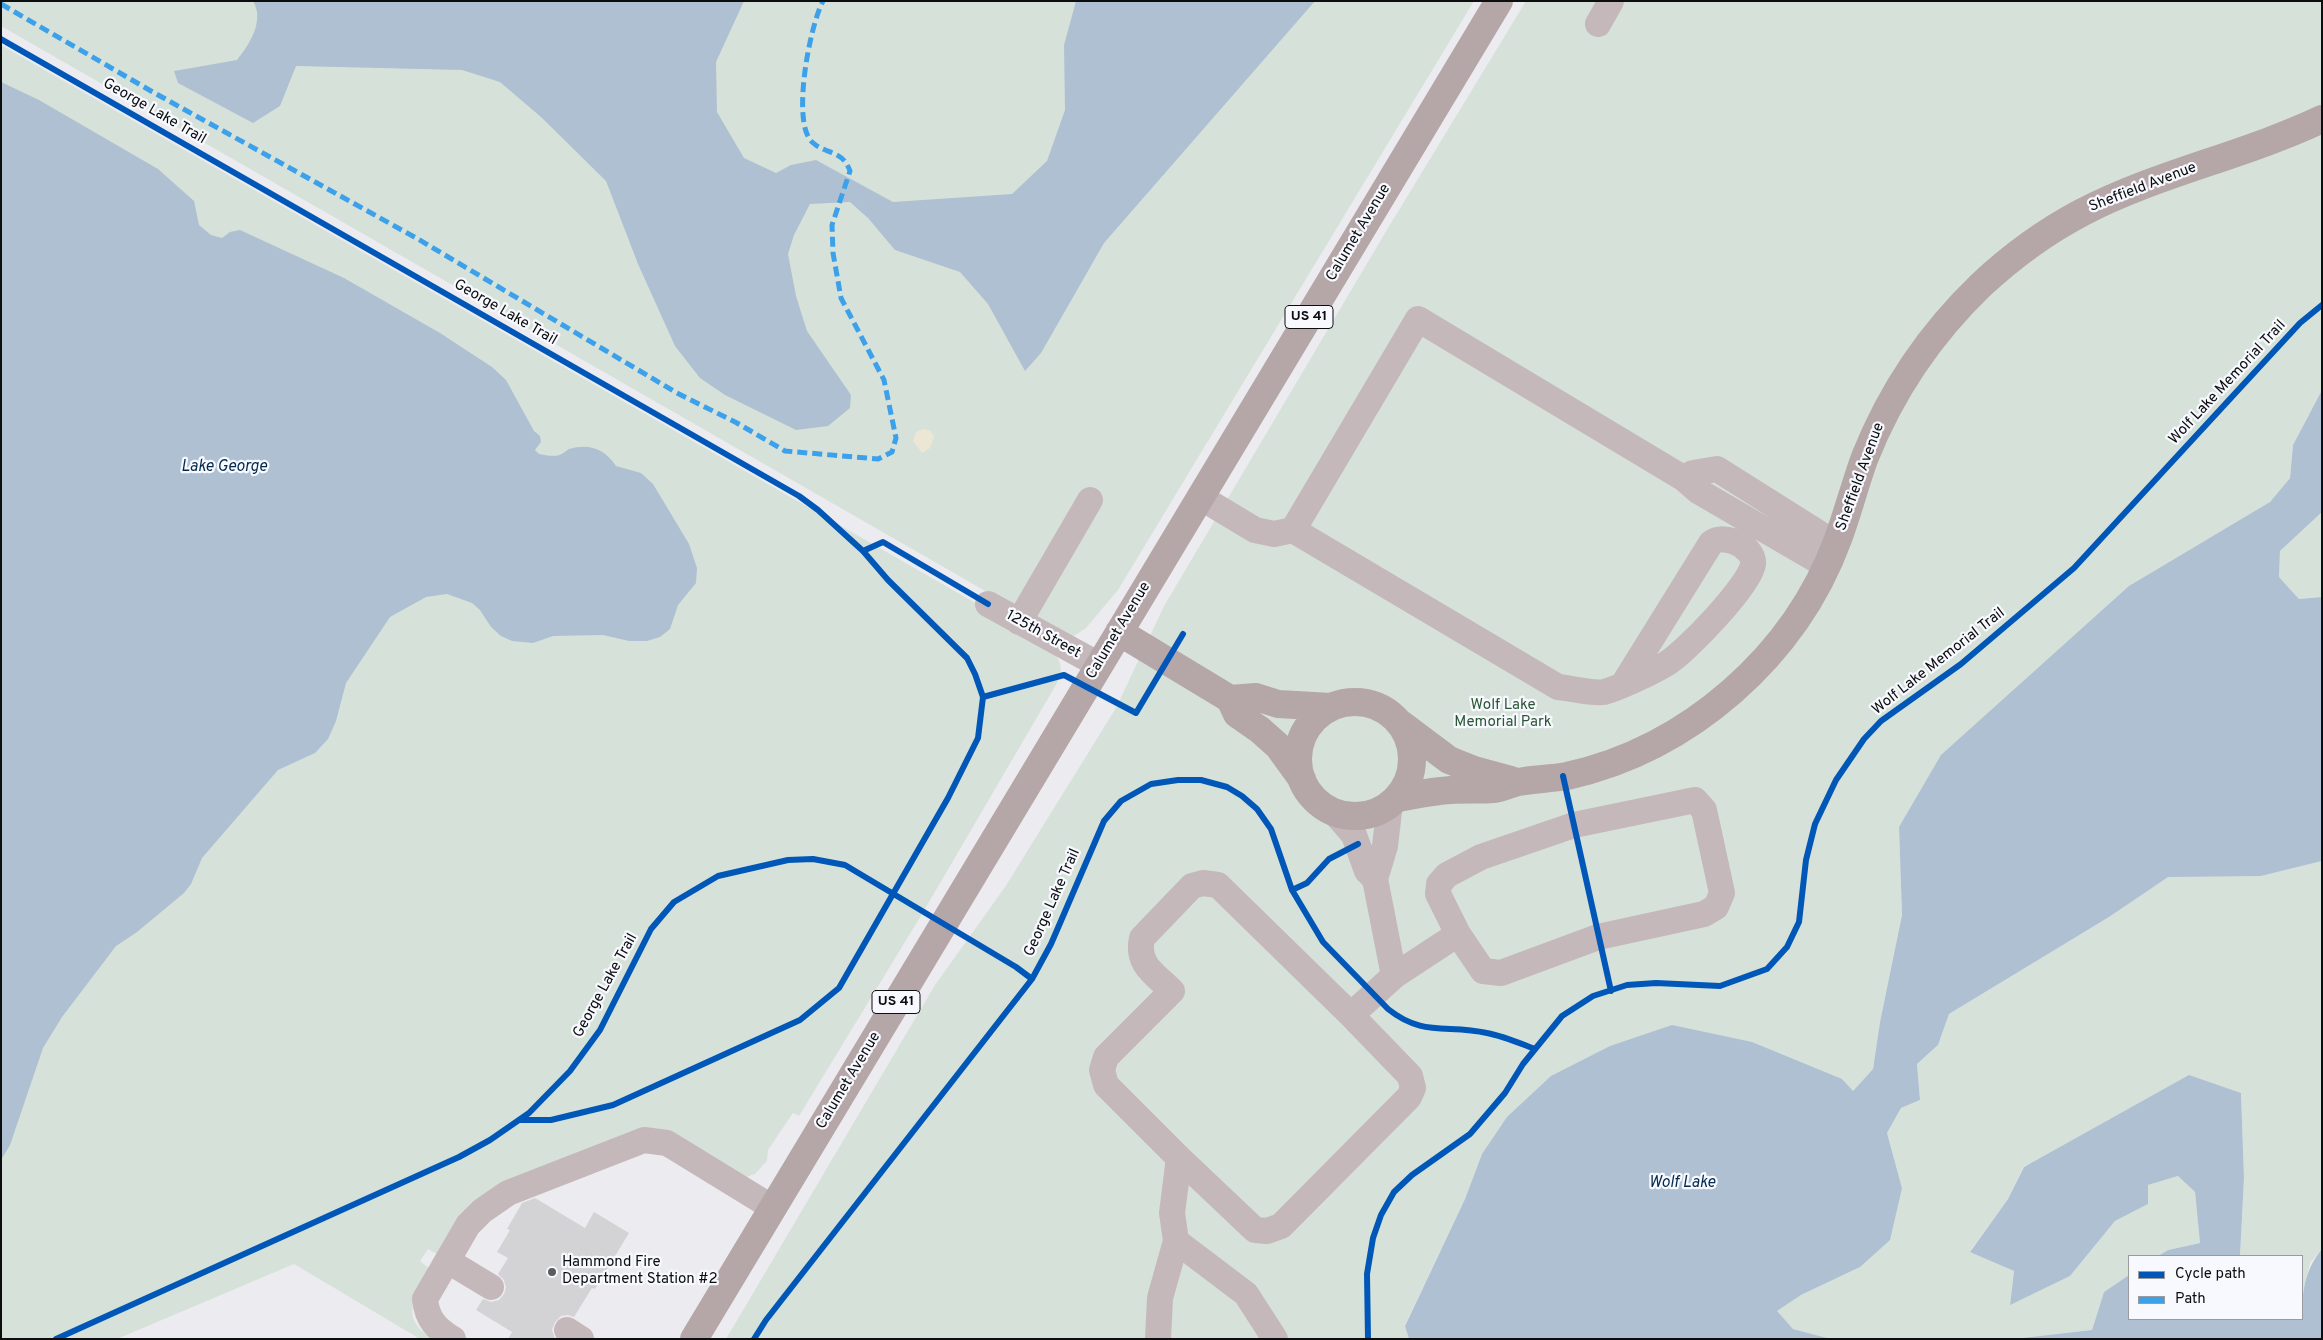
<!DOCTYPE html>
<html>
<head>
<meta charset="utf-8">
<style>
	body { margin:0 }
	#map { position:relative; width:2323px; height:1340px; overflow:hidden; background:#ececf0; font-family:Overpass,sans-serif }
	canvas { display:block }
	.frame { position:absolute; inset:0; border:2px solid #0c0d0f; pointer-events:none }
	.legend { position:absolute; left:2128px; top:1255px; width:175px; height:65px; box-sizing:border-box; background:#f7f9ff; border:1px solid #999b9f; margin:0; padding:6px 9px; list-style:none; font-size:15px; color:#0c0d0f }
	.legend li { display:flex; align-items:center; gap:10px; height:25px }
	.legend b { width:25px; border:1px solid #999b9f }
</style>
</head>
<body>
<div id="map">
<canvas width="2323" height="1340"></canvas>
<div class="frame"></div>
<ul class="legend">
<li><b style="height:6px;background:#0057b8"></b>Cycle path</li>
<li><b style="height:6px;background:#3ca1ea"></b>Path</li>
</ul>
</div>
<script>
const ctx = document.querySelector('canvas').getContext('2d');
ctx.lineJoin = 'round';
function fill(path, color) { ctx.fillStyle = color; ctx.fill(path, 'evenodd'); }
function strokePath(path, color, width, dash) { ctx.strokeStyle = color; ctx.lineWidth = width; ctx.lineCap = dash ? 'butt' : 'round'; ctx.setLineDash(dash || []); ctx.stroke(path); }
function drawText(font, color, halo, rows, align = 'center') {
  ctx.font = font + ' Overpass,sans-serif'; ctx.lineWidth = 4.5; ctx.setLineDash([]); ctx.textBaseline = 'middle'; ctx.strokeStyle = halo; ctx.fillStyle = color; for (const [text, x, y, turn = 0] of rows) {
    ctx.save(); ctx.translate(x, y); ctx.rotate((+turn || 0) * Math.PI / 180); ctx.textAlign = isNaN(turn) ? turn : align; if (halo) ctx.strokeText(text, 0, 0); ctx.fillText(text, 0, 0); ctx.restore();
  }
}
const green = new Path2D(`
	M 1,1 L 1474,1 L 1118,590 L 1086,628 L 1074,636 L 1062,635 L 1,26 Z
	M 1526,1 L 2322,1 L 2322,390 L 2293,445 L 2290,478 L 2270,502 L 1899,827 L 1902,915 L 1880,1022 L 1873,1069 L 1853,1091 L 1482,1154 L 1465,1199 L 1405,1325 L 1409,1339 L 726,1339 L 935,985 L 1005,887 L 1116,708 L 1164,606 L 1385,233 Z
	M 1,45 L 1035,637 C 1050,650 1065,657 1060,678 L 922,914 L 799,1116 L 793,1113 L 768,1150 L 767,1161 L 755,1174 L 746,1177 L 664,1130 L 571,1164 L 440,1256 L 428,1249 L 420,1261 L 430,1269 C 415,1296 398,1318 433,1339 L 420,1339 L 294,1264 L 117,1339 L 1,1339 Z
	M 2322,512 L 2322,597 L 2299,599 L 2279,577 L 2280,551 Z
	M 2322,861 L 2322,1249 L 2310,1263 L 2302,1295 L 2302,1256 L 2240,1256 L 2244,1178 L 2241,1093 L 2024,1166 L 2008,1199 L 1970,1251 L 2014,1271 L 2010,1304 L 2070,1276 L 2115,1221 L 2148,1204 L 2148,1185 L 2178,1176 L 2195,1192 L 2200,1243 L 2168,1250 L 2158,1256 L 2129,1256 L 2129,1275 L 2104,1292 L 2092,1330 L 2013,1339 L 1831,1339 L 1793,1329 L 1776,1311 L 1801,1295 L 1860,1267 L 1902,1188 L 1887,1133 L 1901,1108 L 1920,1100 L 1917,1064 L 1938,1045 L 1949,1014 L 2109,917 L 2168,876 L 2261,876 Z`);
const sand = new Path2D(`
	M 923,429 L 931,431 L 934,437 L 930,448 L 922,453 L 913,441 L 916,432 Z`);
const water = new Path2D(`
	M 253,1 L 744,1 L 716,62 L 717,112 L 744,158 L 776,173 L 791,165 L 816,160 L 893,202 L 1012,194 L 1047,161 L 1065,110 L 1064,45 L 1076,1 L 1315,1 L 1104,243 L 1041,353 L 1025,371 L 988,304 L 960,272 L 895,250 L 868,218 L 850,202 L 810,204 L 794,235 L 788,254 L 796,296 L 807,331 L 851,395 L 850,408 L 828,426 L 796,430 L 725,395 L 700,378 L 675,346 L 638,264 L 606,181 L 541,117 L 500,82 L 462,70 L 296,66 L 280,106 L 253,123 L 178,83 L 174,71 L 237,60 C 249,45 265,21 253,1 Z
	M 1,82 L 39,100 L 158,169 L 194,201 L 199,225 L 211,235 L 222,238 L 230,232 L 240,230 L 344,278 L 440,333 L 492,367 L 506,380 L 534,431 L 540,436 L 541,442 L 535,450 L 539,454 C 545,455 554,457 559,455 C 563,454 565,451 569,449 C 589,443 605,449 616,466 L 641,473 L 653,484 L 689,544 L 697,568 L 696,583 L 678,605 L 670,629 L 660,637 L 647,641 L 629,641 L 603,635 L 553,636 L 533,643 L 512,641 L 501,636 L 491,627 L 480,610 L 472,603 L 447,594 L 426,597 L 390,617 L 346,683 L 336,721 L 328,739 L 315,753 L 278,770 L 202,858 L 191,884 L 184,893 L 137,932 L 116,946 L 62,1017 L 43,1048 L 10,1145 L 1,1160 Z
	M 2322,390 L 2322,512 L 2280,551 L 2279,577 L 2299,599 L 2322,597 L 2322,861 L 2261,876 L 2168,877 L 2109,917 L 1949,1014 L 1938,1045 L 1917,1064 L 1920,1100 L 1901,1108 L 1887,1133 L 1902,1188 L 1890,1240 L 1860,1267 L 1801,1295 L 1777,1311 L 1793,1329 L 1831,1339 L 1409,1339 L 1405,1326 L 1465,1199 L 1482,1154 L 1507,1117 L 1551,1076 L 1610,1046 L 1672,1025 L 1752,1042 L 1842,1079 L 1853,1091 L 1873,1069 L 1880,1022 L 1902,915 L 1899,827 L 1941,755 L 2129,586 L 2270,502 L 2290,478 L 2293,445 Z
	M 2189,1075 L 2241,1093 L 2244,1178 L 2240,1256 L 2158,1256 L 2168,1250 L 2200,1243 L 2195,1192 L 2178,1176 L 2148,1185 L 2148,1204 L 2115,1221 L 2070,1276 L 2010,1305 L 2014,1271 L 1970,1252 L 2008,1199 L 2024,1167 Z
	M 2322,1249 L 2322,1339 L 2013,1339 L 2092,1330 L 2104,1292 L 2129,1275 L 2129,1319 L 2302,1319 C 2302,1292 2304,1271 2322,1249 Z`);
const building = new Path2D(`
	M 535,1198 L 585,1228 L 594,1212 L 629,1233 L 595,1289 L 592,1288 L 574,1317 L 568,1315 L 561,1316 L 555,1322 L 552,1330 L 555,1339 L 508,1339 L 512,1332 L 476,1310 L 483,1299 L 491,1302 L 499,1300 L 504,1294 L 506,1288 L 504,1280 L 498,1274 L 508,1258 L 497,1252 L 510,1230 L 507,1229 L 522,1203 Z`);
const minor = new Path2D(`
	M 1598,24 L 1611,1
	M 1683,478 L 1693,473 L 1717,469 L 1836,544
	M 1200,497 L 1255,530 L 1274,534 L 1293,530 L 1418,319 L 1683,478 L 1698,491 L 1827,566
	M 1293,530 L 1558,687 C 1570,688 1593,694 1604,692 C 1619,688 1653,672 1666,664 C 1685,653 1751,584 1753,564 C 1755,548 1726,532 1711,543 L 1624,683
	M 988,604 L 1099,665
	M 1019,622 L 1090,500
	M 1695,800 L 1704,810 L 1722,893 L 1716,907 L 1704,914 L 1598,937 L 1501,973 L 1483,971 L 1458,934 L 1438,894 L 1439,884 L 1447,875 L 1481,857 L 1574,825 Z
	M 1334,812 L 1354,835 L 1367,871 L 1375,879
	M 1394,976 L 1458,934
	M 1179,1158 L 1255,1230 L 1267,1231 L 1281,1226 L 1409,1097 L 1413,1088 L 1410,1076 L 1351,1015
	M 1176,1241 L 1246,1294 L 1275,1339
	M 448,1261 L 491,1287
	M 567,1330 L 581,1339
	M 453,1339 C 436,1329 427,1319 425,1299 L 468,1225 L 482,1211 L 508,1193 L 644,1140 L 667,1143 L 773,1208
	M 1158,1339 L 1160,1298 L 1176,1241 L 1172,1213 L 1179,1158 L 1106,1085 L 1102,1070 L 1106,1057 L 1172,991 C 1155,974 1136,965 1142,938 L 1192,886 L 1203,883 L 1218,885 L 1351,1015 L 1394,976 L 1375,879 L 1385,846 L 1390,803`);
const major = new Path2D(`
	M 1119,632 L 1230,699 L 1237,714 L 1260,730 L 1278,746 L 1302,779
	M 1230,699 L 1256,697 L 1278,704 L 1331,707
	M1298 759a57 57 0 1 1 114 0a57 57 0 1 1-114 0Z
	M 1401,724 L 1449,760 L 1474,770 L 1511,780
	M 1397,798 C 1415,795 1433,791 1451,790 C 1466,789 1480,790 1494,789 C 1503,788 1510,784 1518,782 C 1534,779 1550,779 1567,776 C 1689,749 1795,656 1838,539 C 1848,512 1855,484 1865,457 C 1891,392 1931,333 1981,285 C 2011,257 2045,232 2081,213 C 2157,173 2244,156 2322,119
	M 694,1339 L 1499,1`);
const quiet = new Path2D(`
	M 1,4 L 151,91 L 418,239 L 677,393 L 737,423 L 785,451 L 878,459 L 892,452 L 896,438 L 884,380 L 841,298 L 833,253 L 832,225 L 850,171 C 842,149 826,155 812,142 C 791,122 810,25 823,1`);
const cycleway = new Path2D(`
	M 1,39 L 799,496 L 818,510 L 863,551 L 883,542 L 988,604
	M 863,551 L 888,580 L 967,658 L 975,674 L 983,697
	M 1563,776 L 1611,991
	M 1292,890 L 1307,883 L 1329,859 L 1358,844
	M 520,1120 L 551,1120 L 613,1105 L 800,1020 L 839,988 L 948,798 L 978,738 L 983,697 L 1064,675 L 1136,713 L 1183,634
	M 56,1339 L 459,1157 L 490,1140 L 529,1113 L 570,1071 L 600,1030 L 651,929 L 674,902 L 718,876 L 788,860 L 813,859 L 845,865 L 1016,967 L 1032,979
	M 754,1339 L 766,1320 L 1032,979 L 1051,944 L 1104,821 L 1121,801 L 1151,784 L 1178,780 L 1201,780 L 1227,787 L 1242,796 L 1257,809 L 1271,829 L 1292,890 L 1323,942 L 1388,1009 C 1423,1037 1447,1024 1487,1033 C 1503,1036 1519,1043 1535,1049
	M 1368,1339 L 1367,1274 L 1373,1238 L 1381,1215 L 1394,1192 L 1412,1175 L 1470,1134 L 1505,1093 L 1523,1064 L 1562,1016 L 1593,996 L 1627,985 L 1656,983 L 1720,986 L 1767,969 L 1787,947 L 1799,922 L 1806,860 L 1815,824 L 1836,780 L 1864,739 L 1881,721 L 1961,664 L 2074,568 L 2300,323 L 2322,305`);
const markers = [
	[552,1272,5,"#5a5b5e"]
];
const shields = [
	[1309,317,48],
	[896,1002,48]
];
const shieldNames = [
	["US 41",1309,317],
	["US 41",896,1002]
];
const streetNames = [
	["George Lake Trail",154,112,30],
	["Sheffield Avenue",2143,188,-21],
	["Calumet Avenue",1359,233,-59],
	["George Lake Trail",505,313,30],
	["Wolf Lake Memorial Trail",2228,383,-47],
	["Sheffield Avenue",1861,477,-70],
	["Calumet Avenue",1119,631,-59],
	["125th Street",1043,635,29],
	["Wolf Lake Memorial Trail",1939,662,-38],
	["George Lake Trail",1053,903,-66],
	["George Lake Trail",606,986,-61],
	["Calumet Avenue",849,1081,-59]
];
const parkNames = [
	["Wolf Lake",1503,706],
	["Memorial Park",1503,723]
];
const poiNames = [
	["Hammond Fire",562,1263],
	["Department Station #2",562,1280]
];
const waterNames = [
	["Lake George",224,468],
	["Wolf Lake",1682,1184]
];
fill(green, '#d6e2d9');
fill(sand, '#ece6d4');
fill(water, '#afc0d2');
fill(building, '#d3d3d6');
strokePath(minor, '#c4b8ba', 26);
strokePath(major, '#b5a6a8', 28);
strokePath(quiet, '#3ca1ea', 5, [10, 5]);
strokePath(cycleway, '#0057b8', 6);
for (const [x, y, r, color] of markers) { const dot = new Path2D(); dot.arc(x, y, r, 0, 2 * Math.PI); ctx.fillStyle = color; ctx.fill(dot); strokePath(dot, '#f7f9ff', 2); }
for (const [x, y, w] of shields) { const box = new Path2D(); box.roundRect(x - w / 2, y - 11.5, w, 23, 4); ctx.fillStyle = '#f7f9ff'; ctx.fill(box); strokePath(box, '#0c0d0f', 1); }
drawText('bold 14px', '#0c0d0f', null, shieldNames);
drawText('15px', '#0c0d0f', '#f7f9ff', streetNames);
drawText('15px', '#2a5634', '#f7f9ff', parkNames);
drawText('15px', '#0c0d0f', '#f7f9ff', poiNames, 'left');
drawText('italic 16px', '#022a4c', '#f7f9ff', waterNames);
</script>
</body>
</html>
